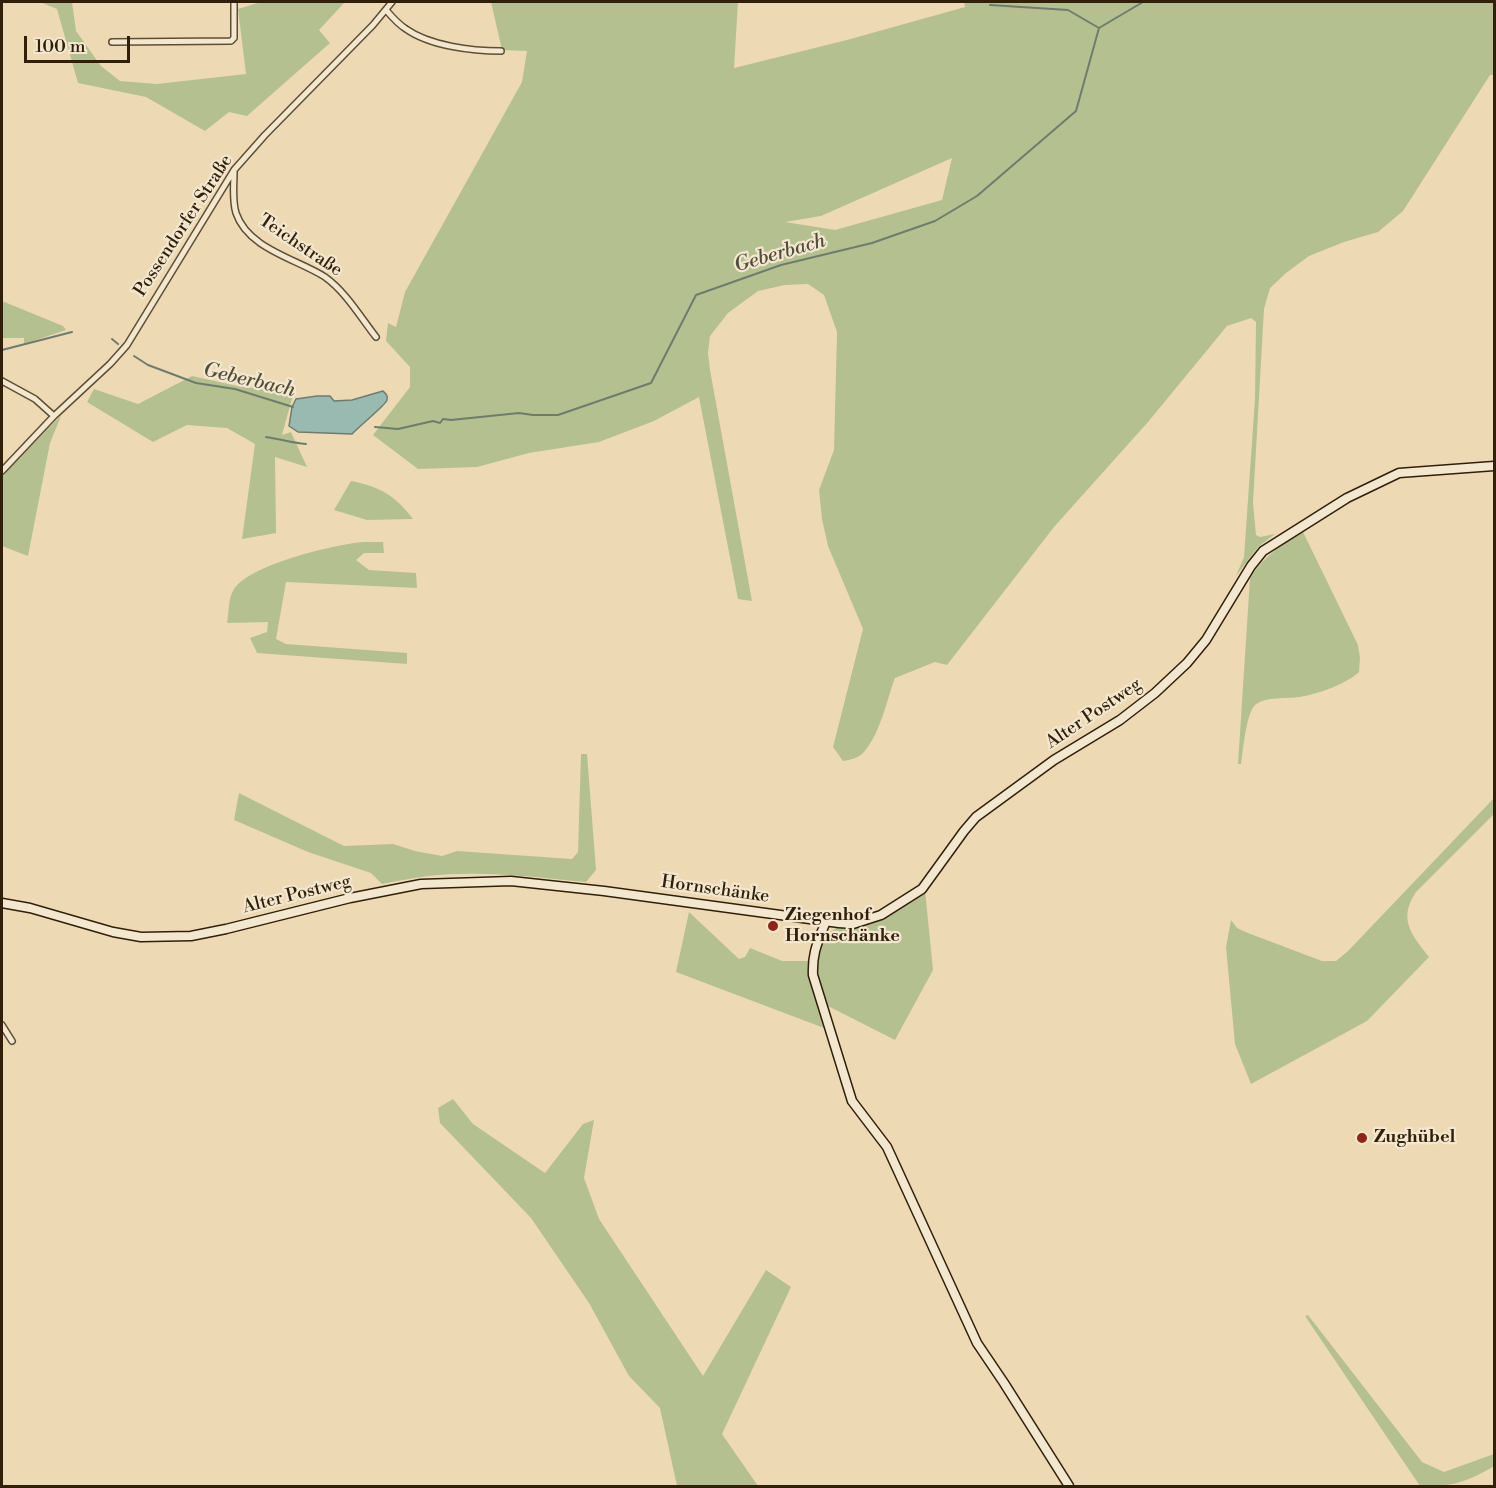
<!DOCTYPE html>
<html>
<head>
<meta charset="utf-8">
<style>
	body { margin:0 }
	#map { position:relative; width:1496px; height:1488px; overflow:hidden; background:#eddab5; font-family:"Libre Bodoni",serif }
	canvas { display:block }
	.frame { position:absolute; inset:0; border:3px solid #311f09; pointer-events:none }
	.scale { position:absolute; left:24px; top:36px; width:106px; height:27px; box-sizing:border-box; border:3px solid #311f09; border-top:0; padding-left:8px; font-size:18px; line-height:21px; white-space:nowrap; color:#311f09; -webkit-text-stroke:4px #f3e7cf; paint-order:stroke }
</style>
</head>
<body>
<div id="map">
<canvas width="1496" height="1488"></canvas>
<div class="frame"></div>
<div class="scale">100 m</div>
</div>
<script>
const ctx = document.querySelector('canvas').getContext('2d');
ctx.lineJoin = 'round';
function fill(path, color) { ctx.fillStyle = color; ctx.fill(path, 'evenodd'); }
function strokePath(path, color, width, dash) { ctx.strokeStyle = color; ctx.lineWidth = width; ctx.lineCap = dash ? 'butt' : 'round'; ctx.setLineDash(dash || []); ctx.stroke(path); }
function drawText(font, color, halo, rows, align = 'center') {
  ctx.font = font + ' "Libre Bodoni",serif'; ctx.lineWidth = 4.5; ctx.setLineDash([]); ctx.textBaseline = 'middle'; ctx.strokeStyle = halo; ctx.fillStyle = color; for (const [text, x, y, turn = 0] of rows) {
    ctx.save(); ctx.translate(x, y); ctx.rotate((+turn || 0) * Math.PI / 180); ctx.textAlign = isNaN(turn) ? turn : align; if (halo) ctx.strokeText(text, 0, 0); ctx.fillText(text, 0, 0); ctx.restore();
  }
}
const green = new Path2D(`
	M 40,2 L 72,2 L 76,31 L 101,66 L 120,81 L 157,84 L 246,74 L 238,9 L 261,2 L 345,2 L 319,30 L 330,43 L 247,116 L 229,112 L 205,131 L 146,97 L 78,83 L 57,9 Z
	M 491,2 L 738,2 L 734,68 L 847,40 L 965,7 L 964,2 L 1494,2 L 1494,75 L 1490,75 L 1403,211 L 1378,232 L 1344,242 L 1309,256 L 1286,273 L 1270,288 L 1264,309 L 1253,503 L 1256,535 L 1260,537 L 1275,534 L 1258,547 L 1236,576 L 1244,557 L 1255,399 L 1256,322 L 1251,318 L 1227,326 L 1148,422 L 1054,527 L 947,665 L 935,662 L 895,678 C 886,702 881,732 864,752 C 859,758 850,760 843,761 L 833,747 L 863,629 L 828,546 L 822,519 L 819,490 L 834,450 L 837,332 L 824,295 L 808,284 L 785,285 L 758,291 L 728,313 L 710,336 L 708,353 L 710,370 L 752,601 L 738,599 L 699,397 L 654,421 L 599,442 L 529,453 L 477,467 L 418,469 L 373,435 L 410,387 L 410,367 L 386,341 L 388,323 L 396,327 L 405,292 L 522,82 L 527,51 L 502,50 ZM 952,158 L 942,200 L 835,230 L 785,222 L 821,216 Z
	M 2,301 L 63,326 L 66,330 L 24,344 L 24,338 L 2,338 Z
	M 192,376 L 242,387 L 294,391 L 282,435 L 291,432 L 307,467 L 275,457 L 276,533 L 242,539 L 255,444 L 227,428 L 187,425 L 153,442 L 87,402 L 94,389 L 138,404 Z
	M 61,416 L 50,443 L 28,556 L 2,546 L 2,474 Z
	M 351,481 C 379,486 396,496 413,519 L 367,520 L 334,510 Z
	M 1303,532 L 1358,645 L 1360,658 L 1359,672 C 1346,684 1318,694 1300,697 C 1287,699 1266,696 1255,705 C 1246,714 1243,751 1241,764 L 1238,764 L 1250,578 C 1264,556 1281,545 1303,532 Z
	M 364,542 L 383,542 L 384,553 L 364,553 L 356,560 L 369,570 L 416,573 L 417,588 L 286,582 L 276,639 L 286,644 L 407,653 L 407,664 L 257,653 L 250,638 L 267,632 L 268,622 L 227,623 C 229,614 228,599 233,591 C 246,565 336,544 364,542 Z
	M 581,754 L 587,754 L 596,870 L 586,882 C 534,877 480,870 428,876 C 412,878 397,881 382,884 L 371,873 L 308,852 L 234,820 L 239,793 L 344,846 L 393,844 L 415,851 L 442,856 L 457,851 L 572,859 L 578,852 Z
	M 1494,798 L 1494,814 L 1416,892 C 1398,919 1411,934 1429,957 L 1367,1021 L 1251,1084 L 1235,1044 L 1226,947 L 1231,920 L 1237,928 L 1248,933 L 1322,961 L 1336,961 L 1348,951 Z
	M 925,890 L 933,970 L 895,1040 L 824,1004 L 816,967 L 817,955 L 825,935 L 838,927 L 859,927 L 869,924 L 909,903 Z
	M 689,912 L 739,959 L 745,957 L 750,948 L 782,961 L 809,961 L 809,976 L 824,1028 L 676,972 Z
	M 453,1099 L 473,1124 L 545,1173 L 583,1124 L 594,1120 L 584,1178 L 599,1219 L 703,1376 L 766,1270 L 791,1287 L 722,1434 L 758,1486 L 677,1486 L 660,1408 L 629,1376 L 589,1303 L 531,1218 L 440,1123 L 438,1108 Z
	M 1308,1315 L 1422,1462 L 1444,1472 L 1494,1454 L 1494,1466 C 1468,1482 1451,1487 1420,1486 L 1305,1316 Z`);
const water = new Path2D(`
	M 383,391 C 386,394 388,395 387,400 C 387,404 357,428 352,434 L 298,432 L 289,426 L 292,407 L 296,399 L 317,396 L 330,396 L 334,401 L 352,400 Z`);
const stream = new Path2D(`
	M 990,5 L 1068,10 L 1099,28
	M 112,339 L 118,344
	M 2,350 L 72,332
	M 134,356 L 148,365 L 196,383 L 235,389 L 293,407
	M 375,427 L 398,429 L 433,421 L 440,423 L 443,419 L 451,420 L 519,413 L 533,415 L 558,415 L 651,383 L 696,295 L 781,265 L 872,243 L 935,221 L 977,196 L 1076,111 L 1099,28 L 1143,2
	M 266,437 C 280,439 291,443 306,444`);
const street = new Path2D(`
	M 386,10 C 392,17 398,24 406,29 C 430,46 472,51 501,51
	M 112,42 L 231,41 L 234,38 L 234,2
	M 234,172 C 234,185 232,200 236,213 C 248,249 297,259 325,277 C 346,292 361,318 376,337
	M 2,381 L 35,399 L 54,416
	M 2,471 L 54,416 L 110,364 L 127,345 L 234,170 L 265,135 L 373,25 L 392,2
	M 2,1025 L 12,1041`);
const secondary = new Path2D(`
	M 2,903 L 30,908 L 113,932 L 141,937 L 191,936 L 226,929 L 350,898 L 421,884 L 511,881 L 604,891 L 839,923 L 853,924 L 881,915 L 922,889 L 964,831 L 976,817 L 1054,760 L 1120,720 L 1155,693 L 1187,663 L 1206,640 L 1251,566 L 1263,551 L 1347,498 L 1399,473 L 1494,466
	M 826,921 C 818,942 812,952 813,975 L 852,1101 L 887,1147 L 977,1343 L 1004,1383 L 1069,1486`);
const markers = [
	[773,926,6,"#8f2418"],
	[1362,1138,6,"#8f2418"]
];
const streetNames = [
	["Possendorfer Straße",184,226,-57],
	["Teichstraße",300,246,34],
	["Alter Postweg",1094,714,-34],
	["Hornschänke",715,890,8],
	["Alter Postweg",297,895,-14]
];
const poiNames = [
	["Ziegenhof",785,916],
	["Hornschänke",785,937],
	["Zughübel",1374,1138]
];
const waterNames = [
	["Geberbach",780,254,-16],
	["Geberbach",249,381,13]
];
fill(green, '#b5c090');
fill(water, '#99bab0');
strokePath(water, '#6f7c6d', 1.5);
strokePath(stream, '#6f7c6d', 2);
strokePath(street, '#604e34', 8);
strokePath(secondary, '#311f09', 11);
strokePath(street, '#f3e7cf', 5);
strokePath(secondary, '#f3e7cf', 8);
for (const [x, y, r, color] of markers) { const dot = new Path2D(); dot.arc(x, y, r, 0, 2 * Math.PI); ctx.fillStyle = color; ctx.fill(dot); strokePath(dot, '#f3e7cf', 2); }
drawText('18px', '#311f09', '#f3e7cf', streetNames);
drawText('bold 18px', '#311f09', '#f3e7cf', poiNames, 'left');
drawText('italic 20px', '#504e3b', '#f3e7cf', waterNames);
</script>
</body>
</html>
